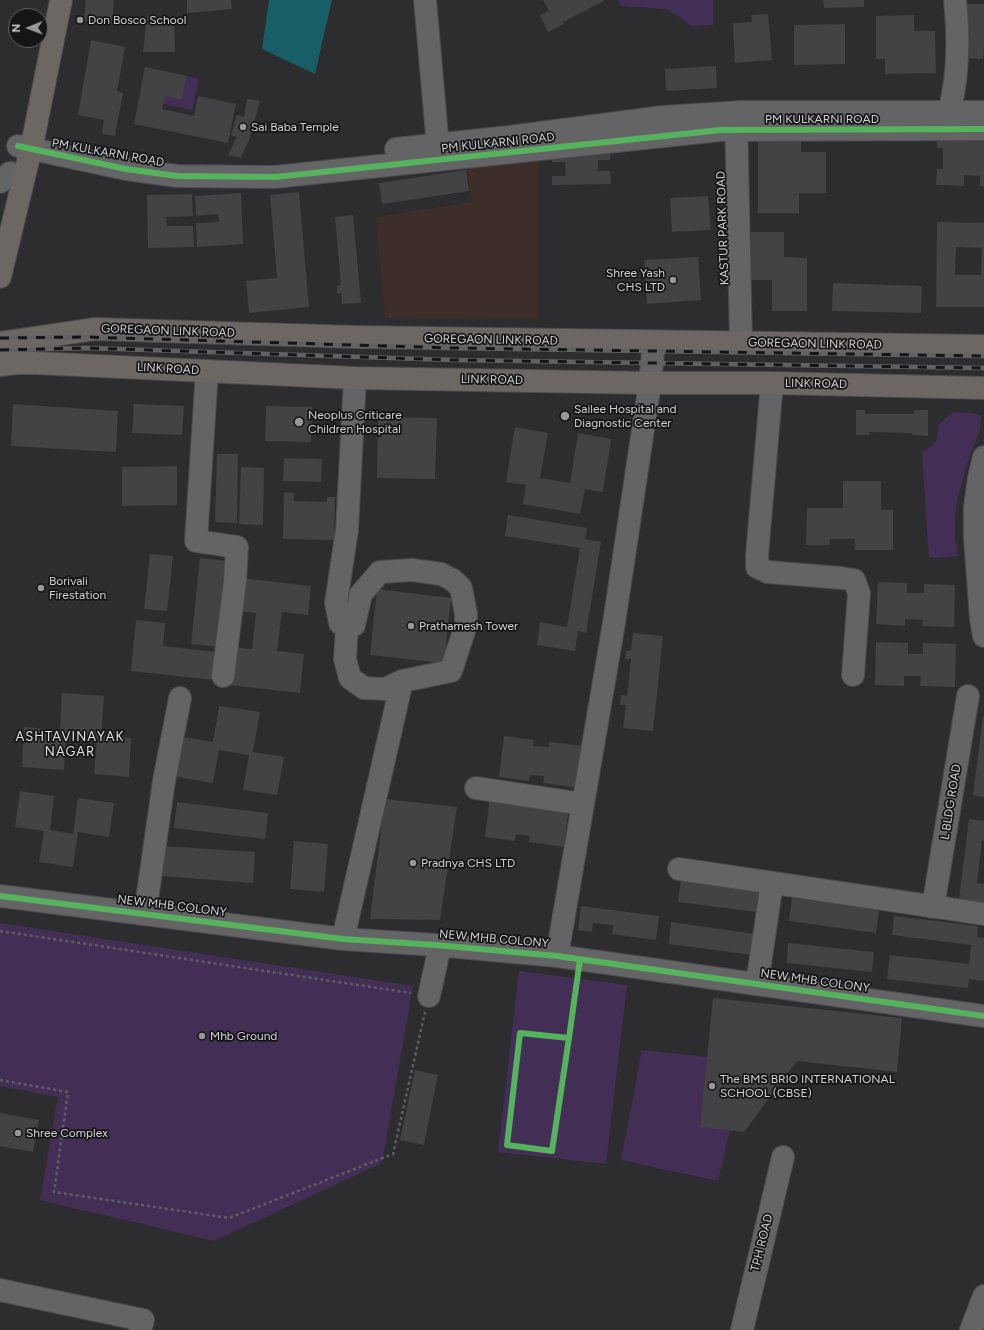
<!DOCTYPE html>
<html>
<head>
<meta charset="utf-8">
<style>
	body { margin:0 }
	#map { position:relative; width:984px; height:1330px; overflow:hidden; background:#2d2c2e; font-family:Figtree,sans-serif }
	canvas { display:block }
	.north { position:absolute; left:8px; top:8px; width:40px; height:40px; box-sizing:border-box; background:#151416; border:1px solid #616062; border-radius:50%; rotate:269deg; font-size:11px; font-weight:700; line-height:16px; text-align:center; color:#d2d1d3 }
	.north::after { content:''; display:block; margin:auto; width:14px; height:18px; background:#989799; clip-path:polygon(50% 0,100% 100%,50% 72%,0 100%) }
</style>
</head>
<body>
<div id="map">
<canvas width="984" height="1330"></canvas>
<div class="north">N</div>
</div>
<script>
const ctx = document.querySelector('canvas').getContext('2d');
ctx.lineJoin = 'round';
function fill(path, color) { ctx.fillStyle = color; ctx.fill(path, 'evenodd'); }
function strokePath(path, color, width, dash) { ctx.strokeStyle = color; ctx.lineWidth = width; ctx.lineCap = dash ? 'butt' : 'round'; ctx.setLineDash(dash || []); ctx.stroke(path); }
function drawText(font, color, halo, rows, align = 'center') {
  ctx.font = font + ' Figtree,sans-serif'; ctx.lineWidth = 3.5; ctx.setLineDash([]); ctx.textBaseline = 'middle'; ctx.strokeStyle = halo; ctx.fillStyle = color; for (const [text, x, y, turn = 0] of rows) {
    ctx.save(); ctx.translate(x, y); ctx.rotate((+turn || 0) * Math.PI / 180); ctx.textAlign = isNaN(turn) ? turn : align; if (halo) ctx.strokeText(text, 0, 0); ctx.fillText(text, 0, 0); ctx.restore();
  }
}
const industrial = new Path2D(`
	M 538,160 L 538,319 L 385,318 L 376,217 L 472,202 L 467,166 Z`);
const green = new Path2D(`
	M 619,0 L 713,0 L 713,25 L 692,26 L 667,9 L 621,6 Z
	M 187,76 L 199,79 L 192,110 L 159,103 L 161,92 L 183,96 Z
	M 953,412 L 971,413 L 981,416 L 980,429 L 969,458 L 958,496 L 955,517 L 955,535 L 958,556 L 929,558 L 922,452 C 938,444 937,441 938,425 Z
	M 0,923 L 413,986 L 382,1163 L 214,1241 L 40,1200 L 58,1097 L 0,1086 Z
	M 519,971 L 627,985 L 606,1164 L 498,1152 Z
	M 642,1050 L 746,1061 L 718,1181 L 621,1160 Z`);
const water = new Path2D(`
	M 269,0 L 332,0 L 315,74 L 262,49 Z`);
const building = new Path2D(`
	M 86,0 L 114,0 L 112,24 L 84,21 Z
	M 187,0 L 231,0 L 232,9 L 187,13 Z
	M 543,0 L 603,0 L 604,1 L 563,22 L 564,24 L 548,32 L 540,15 L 549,11 Z
	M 823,0 L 864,0 L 864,7 L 824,8 Z
	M 967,4 L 984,4 L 984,47 L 983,59 L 965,58 Z
	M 768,14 L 772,60 L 735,63 L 733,23 L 752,22 L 751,15 Z
	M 914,15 L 914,31 L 935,31 L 936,73 L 885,74 L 885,59 L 876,59 L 876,16 Z
	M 147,16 L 174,18 L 175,52 L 143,52 Z
	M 845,24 L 845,64 L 794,65 L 794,25 Z
	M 91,40 L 125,47 L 117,91 L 123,93 L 115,136 L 102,134 L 104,120 L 78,115 Z
	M 716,66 L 717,88 L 666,91 L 665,69 Z
	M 145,67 L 187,76 L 182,100 L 165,96 L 162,109 L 194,116 L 198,96 L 236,104 L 228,143 L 134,124 Z
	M 247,99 L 260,101 L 249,140 L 241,158 L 228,155 L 237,137 L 231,135 L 237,115 L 244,117 Z
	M 937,132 L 984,138 L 984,186 L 980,186 L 980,176 L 964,175 L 964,186 L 936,185 L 937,169 L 943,169 L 943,148 L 937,148 Z
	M 758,133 L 801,133 L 801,152 L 826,152 L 826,193 L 799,193 L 799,213 L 758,213 Z
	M 610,148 L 610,160 L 598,160 L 598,171 L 610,171 L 611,184 L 552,185 L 552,176 L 566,176 L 565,162 L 552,162 L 552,149 Z
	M 466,170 L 469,191 L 382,204 L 379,183 Z
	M 299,192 L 309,307 L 249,313 L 246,281 L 277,278 L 270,195 Z
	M 241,193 L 243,244 L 197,247 L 196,223 L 219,222 L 218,214 L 196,216 L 195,196 Z
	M 192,194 L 193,216 L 166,217 L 167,226 L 193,226 L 194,247 L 148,248 L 147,195 Z
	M 708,196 L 711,230 L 672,232 L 670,198 Z
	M 353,215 L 361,303 L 342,304 L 341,293 L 337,293 L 337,286 L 341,285 L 335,217 Z
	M 937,222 L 984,223 L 984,307 L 936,307 ZM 956,247 L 982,248 L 981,275 L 955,275 Z
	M 751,232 L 784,232 L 784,257 L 807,258 L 807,311 L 772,311 L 772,280 L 751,280 Z
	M 698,257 L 701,300 L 647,304 L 644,260 Z
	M 833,283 L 922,286 L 921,313 L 832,311 Z
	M 13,404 L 118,411 L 116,452 L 11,446 Z
	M 134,404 L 184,406 L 182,435 L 132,433 Z
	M 266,406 L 312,407 L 311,442 L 265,441 Z
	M 856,410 L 865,410 L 865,414 L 914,414 L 914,410 L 928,410 L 928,436 L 912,435 L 912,433 L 869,432 L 869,435 L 856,435 Z
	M 378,417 L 437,418 L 435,479 L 377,478 Z
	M 515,427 L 548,433 L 540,478 L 570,483 L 578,433 L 611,439 L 603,492 L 585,489 L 580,514 L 523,504 L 526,485 L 506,482 Z
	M 217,454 L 238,454 L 237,523 L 215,522 Z
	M 284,458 L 322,459 L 321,482 L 283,481 Z
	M 177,466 L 177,505 L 122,506 L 122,467 Z
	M 241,467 L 264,468 L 263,525 L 239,524 Z
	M 843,481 L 881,481 L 881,510 L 893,510 L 893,550 L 855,550 L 855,539 L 830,539 L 830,545 L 806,545 L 807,508 L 843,508 Z
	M 284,492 L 294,493 L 294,501 L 327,502 L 327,497 L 335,497 L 334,540 L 283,539 Z
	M 508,515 L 587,528 L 585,539 L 601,542 L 586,633 L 578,631 L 575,651 L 537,645 L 540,622 L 567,627 L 580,548 L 505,536 Z
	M 150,554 L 173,556 L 167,611 L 144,609 Z
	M 200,558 L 228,561 L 219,647 L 191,644 Z
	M 240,578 L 311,586 L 308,615 L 282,612 L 277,651 L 304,654 L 300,693 L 228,685 L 233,647 L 252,649 L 256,613 L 237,611 Z
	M 878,582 L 907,583 L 907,593 L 924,593 L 924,584 L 955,585 L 954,627 L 922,626 L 923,620 L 905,619 L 905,626 L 876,624 Z
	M 377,589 L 451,598 L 444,663 L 370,655 Z
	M 136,620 L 165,623 L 163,646 L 217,652 L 214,680 L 131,671 Z
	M 633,633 L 663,636 L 653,731 L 623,728 L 626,705 L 620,705 L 621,695 L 627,696 L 631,659 L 625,659 L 626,651 L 631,651 Z
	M 876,642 L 908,643 L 908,654 L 923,654 L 923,643 L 956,644 L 955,687 L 920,686 L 921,676 L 904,676 L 904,686 L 875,685 Z
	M 62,693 L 104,696 L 101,736 L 131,738 L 129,777 L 94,774 L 97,739 L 66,737 L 64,770 L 22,767 L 24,727 L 60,730 Z
	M 219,706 L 260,712 L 253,752 L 284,757 L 277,795 L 243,790 L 249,755 L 219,750 L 213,783 L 172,776 L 178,736 L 213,742 Z
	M 983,716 L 984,716 L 984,797 L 973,795 Z
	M 504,736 L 534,740 L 533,746 L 549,747 L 549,742 L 583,746 L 578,788 L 543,783 L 544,776 L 530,775 L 529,781 L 499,777 Z
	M 20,791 L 54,796 L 50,830 L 73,834 L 78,798 L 114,803 L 109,837 L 78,832 L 73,867 L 39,862 L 44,831 L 15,827 Z
	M 490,796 L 569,806 L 564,847 L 529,842 L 530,836 L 516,834 L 515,841 L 485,837 Z
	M 385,799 L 457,807 L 440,920 L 370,919 Z
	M 177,802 L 268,813 L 265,839 L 174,828 Z
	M 969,819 L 984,821 L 984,841 L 982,840 L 977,883 L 984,884 L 984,903 L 959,899 Z
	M 294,841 L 328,844 L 324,892 L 290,889 Z
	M 163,846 L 255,852 L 253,883 L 161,876 Z
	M 681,880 L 766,891 L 764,913 L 678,902 Z
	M 792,898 L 879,910 L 876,933 L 789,921 Z
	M 581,906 L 659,916 L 656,940 L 612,934 L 613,925 L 593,923 L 592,932 L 578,930 Z
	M 894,916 L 978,926 L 977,937 L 984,938 L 984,981 L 969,979 L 968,988 L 887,979 L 890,955 L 969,964 L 971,945 L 892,935 Z
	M 671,922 L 755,934 L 753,955 L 669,944 Z
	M 788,943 L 874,952 L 872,972 L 787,963 Z
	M 713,998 L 902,1018 L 897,1072 L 797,1061 L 744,1132 L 700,1127 Z
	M 415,1070 L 438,1075 L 424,1145 L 400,1140 Z
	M 0,1113 L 39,1120 L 33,1152 L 0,1146 Z`);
const path = new Path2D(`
	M 0,931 L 411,993
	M 0,1080 L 68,1092 L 54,1192 L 229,1218 L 393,1154 L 425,1012`);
const minor = new Path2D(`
	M 425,0 L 439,158
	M 949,112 C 959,75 959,38 955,0
	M 736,115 L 741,343
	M 18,146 L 126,169 L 177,176 L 275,177 L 721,130 L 984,129
	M 396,149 L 509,137 L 663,117 L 741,112 L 984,112
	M 0,182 L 10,173
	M 207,371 L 196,541 L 237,547 L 235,582 L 223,676
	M 772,383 L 757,555 L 757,567 L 768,572 L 841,578 L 854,580 L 859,593 L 853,675
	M 984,457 L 979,478 L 975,507 L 975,538 L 981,619 L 984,636
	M 347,627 L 345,659 L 350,678 L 364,688 L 385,689 L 402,681 L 451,671 L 466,625 L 466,614 L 461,588 L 453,580 L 441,574 L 412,570 L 380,572 L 361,594 L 354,625 L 347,627 L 340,623 L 336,603 L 347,530 L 355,378
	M 476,788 L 583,804
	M 679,869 L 984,914
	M 0,896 L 343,939 L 436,945 L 557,956 L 984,1016
	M 933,907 L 968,696
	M 145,914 L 164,781 L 180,698
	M 343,939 L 402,681
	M 557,956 L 614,623 L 650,383 L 654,342
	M 757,984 L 772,883
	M 429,996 L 438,955 L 436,945
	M 0,1290 L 143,1320 L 140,1330
	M 742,1330 L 783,1157
	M 971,1330 L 984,1296`);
const major = new Path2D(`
	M 0,277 L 33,140 L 61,0
	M 0,343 L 95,329 L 357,337 L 984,346
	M 0,365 L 17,363 L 35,363 L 355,378 L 650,383 L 772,383 L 984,388`);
const rail = new Path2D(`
	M 0,338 L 86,337 L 453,348 L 984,356
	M 0,350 L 87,348 L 453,360 L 984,368`);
const cycleway = new Path2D(`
	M 18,146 L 126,169 L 177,176 L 275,177 L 721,130 L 984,129
	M 0,896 L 343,939 L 436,945 L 557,956 L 984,1016
	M 520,1033 L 569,1038 L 552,1151 L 507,1145 Z
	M 569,1038 L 580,959`);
const markers = [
	[80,20,4,"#989799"],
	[243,127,4,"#989799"],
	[673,280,4,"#989799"],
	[565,416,5,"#989799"],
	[299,422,5,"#989799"],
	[41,588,4,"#989799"],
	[411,626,4,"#989799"],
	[413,863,4,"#989799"],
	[202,1036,4,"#989799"],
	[712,1086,4,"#989799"],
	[18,1133,4,"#989799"]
];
const poiNames = [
	["Don Bosco School",88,20],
	["Sai Baba Temple",251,127],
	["Shree Yash",665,273,"right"],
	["CHS LTD",665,287,"right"],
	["Sailee Hospital and",574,409],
	["Diagnostic Center",574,423],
	["Neoplus Criticare",308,415],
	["Children Hospital",308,429],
	["Borivali",49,581],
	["Firestation",49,595],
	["Prathamesh Tower",419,626],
	["Pradnya CHS LTD",421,863],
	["Mhb Ground",210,1036],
	["The BMS BRIO INTERNATIONAL",720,1079],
	["SCHOOL (CBSE)",720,1093],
	["Shree Complex",26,1133]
];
const streetNames = [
	["PM KULKARNI ROAD",822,119],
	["PM KULKARNI ROAD",498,143,-6],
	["PM KULKARNI ROAD",108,153,10],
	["KASTUR PARK ROAD",723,228,-92],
	["GOREGAON LINK ROAD",168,331,2],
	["GOREGAON LINK ROAD",491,340,1],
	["GOREGAON LINK ROAD",815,344,1],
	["LINK ROAD",168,369,3],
	["LINK ROAD",492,380,1],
	["LINK ROAD",816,384,1],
	["L BLDG ROAD",951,802,-81],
	["NEW MHB COLONY",172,906,7],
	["NEW MHB COLONY",494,939,5],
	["NEW MHB COLONY",815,981,8],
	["TPH ROAD",762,1243,-76]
];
const neighbourhoodNames = [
	["ASHTAVINAYAK",70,737],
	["NAGAR",70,752]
];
fill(industrial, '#3e2e29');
fill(green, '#432f56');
fill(water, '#175e66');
fill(building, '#434244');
strokePath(minor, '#4b4a4c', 24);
strokePath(major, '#4b4a4c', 24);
strokePath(path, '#5f5e60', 2.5, [3, 3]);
strokePath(minor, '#646365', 22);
strokePath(major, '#6d6764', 22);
strokePath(rail, '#636263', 4.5);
strokePath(rail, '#151416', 3, [9]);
strokePath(cycleway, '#56b35d', 6);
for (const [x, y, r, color] of markers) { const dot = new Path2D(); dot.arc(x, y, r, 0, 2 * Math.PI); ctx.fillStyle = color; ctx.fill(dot); strokePath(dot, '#151416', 1.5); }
drawText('12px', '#d2d1d3', '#151416', poiNames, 'left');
drawText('12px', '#d2d1d3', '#151416', streetNames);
ctx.letterSpacing = '1px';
drawText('13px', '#e4e2e7', '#151416', neighbourhoodNames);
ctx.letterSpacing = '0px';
</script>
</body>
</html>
